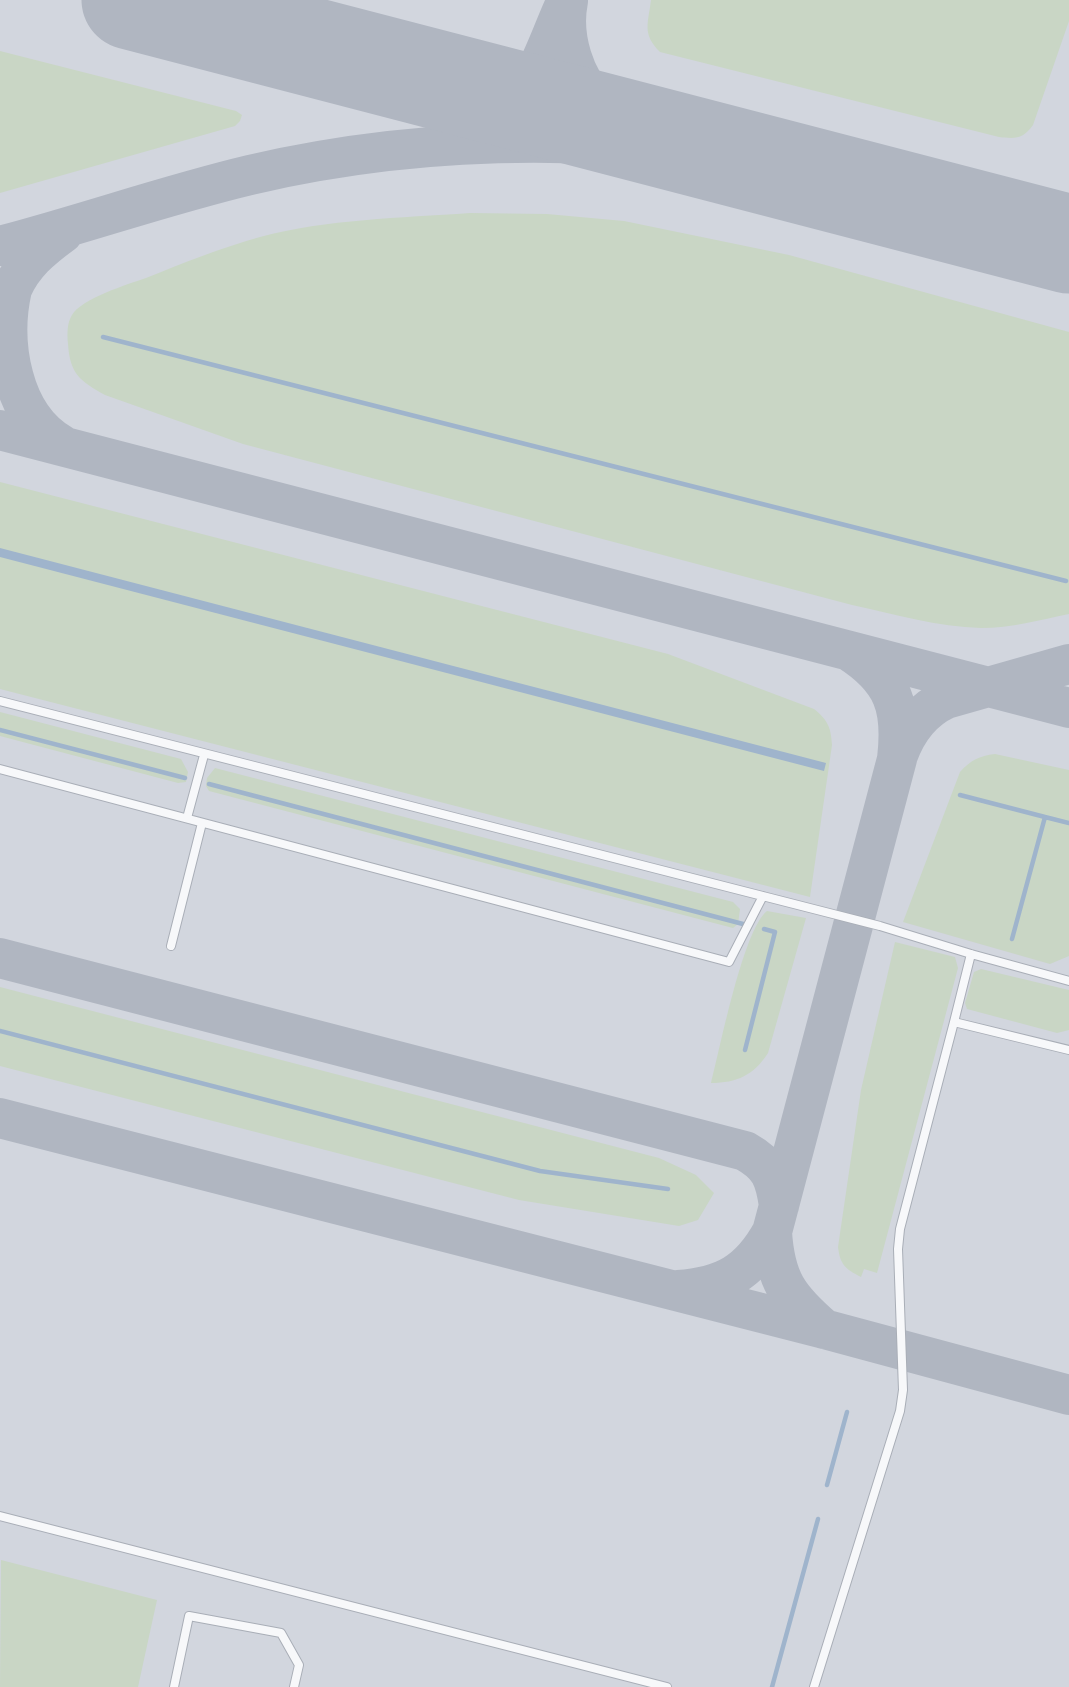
<!DOCTYPE html>
<html>
<head>
<meta charset="utf-8">
<style>
	body { margin:0 }
	canvas { display:block; background:#e4e7ec }
</style>
</head>
<body>
<canvas width="1069" height="1687"></canvas>
<script>
const ctx = document.querySelector('canvas').getContext('2d');
ctx.lineJoin = 'round';
function fill(path, color) { ctx.fillStyle = color; ctx.fill(path, 'evenodd'); }
function strokePath(path, color, width, dash) { ctx.strokeStyle = color; ctx.lineWidth = width; ctx.lineCap = dash ? 'butt' : 'round'; ctx.setLineDash(dash || []); ctx.stroke(path); }
const built = new Path2D(`
	M 0,0 L 1069,0 L 1069,1687 L 0,1687 Z`);
const green = new Path2D(`
	M 651,0 L 1069,0 L 1069,21 L 1033,125 C 1023,139 1016,139 999,137 L 660,52 C 642,34 648,24 651,0 Z
	M 0,51 L 236,111 L 242,115 L 240,121 L 235,126 L 0,193 Z
	M 470,213 L 547,214 L 624,221 L 789,255 L 1069,332 L 1069,614 C 1040,620 1011,628 981,628 C 938,627 894,614 852,605 L 243,444 L 105,395 C 80,381 70,374 68,344 C 67,334 67,323 72,315 C 81,299 128,284 146,278 C 183,263 221,248 260,237 C 328,219 400,218 470,213 Z
	M 0,482 L 668,654 L 814,709 C 828,720 831,728 832,745 L 810,897 L 0,689 Z
	M 0,712 L 181,759 L 188,772 L 186,782 L 178,783 L 0,736 Z
	M 995,754 L 1069,770 L 1069,956 L 1050,964 L 903,922 L 960,772 C 971,760 979,756 995,754 Z
	M 215,768 L 733,902 L 740,909 L 738,924 L 733,928 L 209,791 L 206,786 L 207,778 Z
	M 767,911 L 806,918 L 768,1053 C 754,1075 737,1083 711,1083 C 720,1049 743,930 767,911 Z
	M 895,942 L 955,957 L 958,968 L 877,1273 L 864,1269 L 861,1277 C 845,1269 840,1264 838,1247 L 861,1090 Z
	M 981,969 L 1069,990 L 1069,1030 L 1057,1033 L 967,1009 L 965,1003 L 974,972 Z
	M 0,987 L 659,1158 L 696,1175 L 714,1193 L 698,1220 L 679,1226 L 519,1200 L 0,1066 Z
	M 1,1560 L 157,1600 L 138,1687 L 0,1687 Z`);
const water = new Path2D(`
	M 0,548 L 826,763 L 824,771 L 0,557 Z`);
const stream = new Path2D(`
	M 103,337 L 1066,581
	M 0,730 L 185,778
	M 209,784 L 743,924
	M 960,795 L 1045,817 L 1012,939
	M 1045,817 L 1069,823
	M 0,1031 L 540,1171 L 668,1189
	M 745,1050 L 775,932 L 764,929
	M 827,1485 L 847,1412
	M 772,1687 L 818,1519`);
const taxiway = new Path2D(`
	M 568,1 C 561,36 574,80 600,104 C 616,118 634,126 653,135
	M 443,141 C 479,126 517,106 536,71 C 548,48 556,23 567,0
	M 0,246 C 84,224 166,195 250,175 C 384,144 525,136 662,149 C 698,152 735,160 771,166
	M 0,430 L 1069,708
	M 62,445 C 11,416 0,342 12,289 C 23,264 41,249 63,233
	M 898,755 C 907,730 922,710 946,699 L 1069,664
	M 0,958 L 745,1151 C 770,1165 775,1177 779,1206
	M 0,1118 L 824,1329 L 1069,1395
	M 772,1232 C 775,1280 788,1298 824,1329
	M 678,1290 C 724,1287 750,1272 772,1232 L 897,759 C 903,708 894,680 849,651`);
const runway = new Path2D(`
	M 131,0 L 1069,244`);
const lane = new Path2D(`
	M 0,701 L 880,926 L 971,954 L 1069,981
	M 0,769 L 729,962 L 763,896
	M 187,818 L 204,755
	M 171,946 L 202,823
	M 971,954 L 954,1022 L 1069,1050
	M 0,1516 L 667,1687
	M 174,1687 L 189,1616 L 281,1633 L 299,1665 L 294,1687
	M 814,1687 L 900,1411 L 903,1390 L 898,1249 L 900,1229 L 954,1022`);
fill(built, '#d2d6de');
fill(green, '#c9d6c5');
fill(water, '#9fb4cc');
strokePath(stream, '#9fb4cc', 4.5);
strokePath(taxiway, '#b0b6c1', 40);
strokePath(runway, '#b0b6c1', 99);
strokePath(lane, '#a9aeb7', 10);
strokePath(lane, '#f7f8fa', 8);
</script>
</body>
</html>
